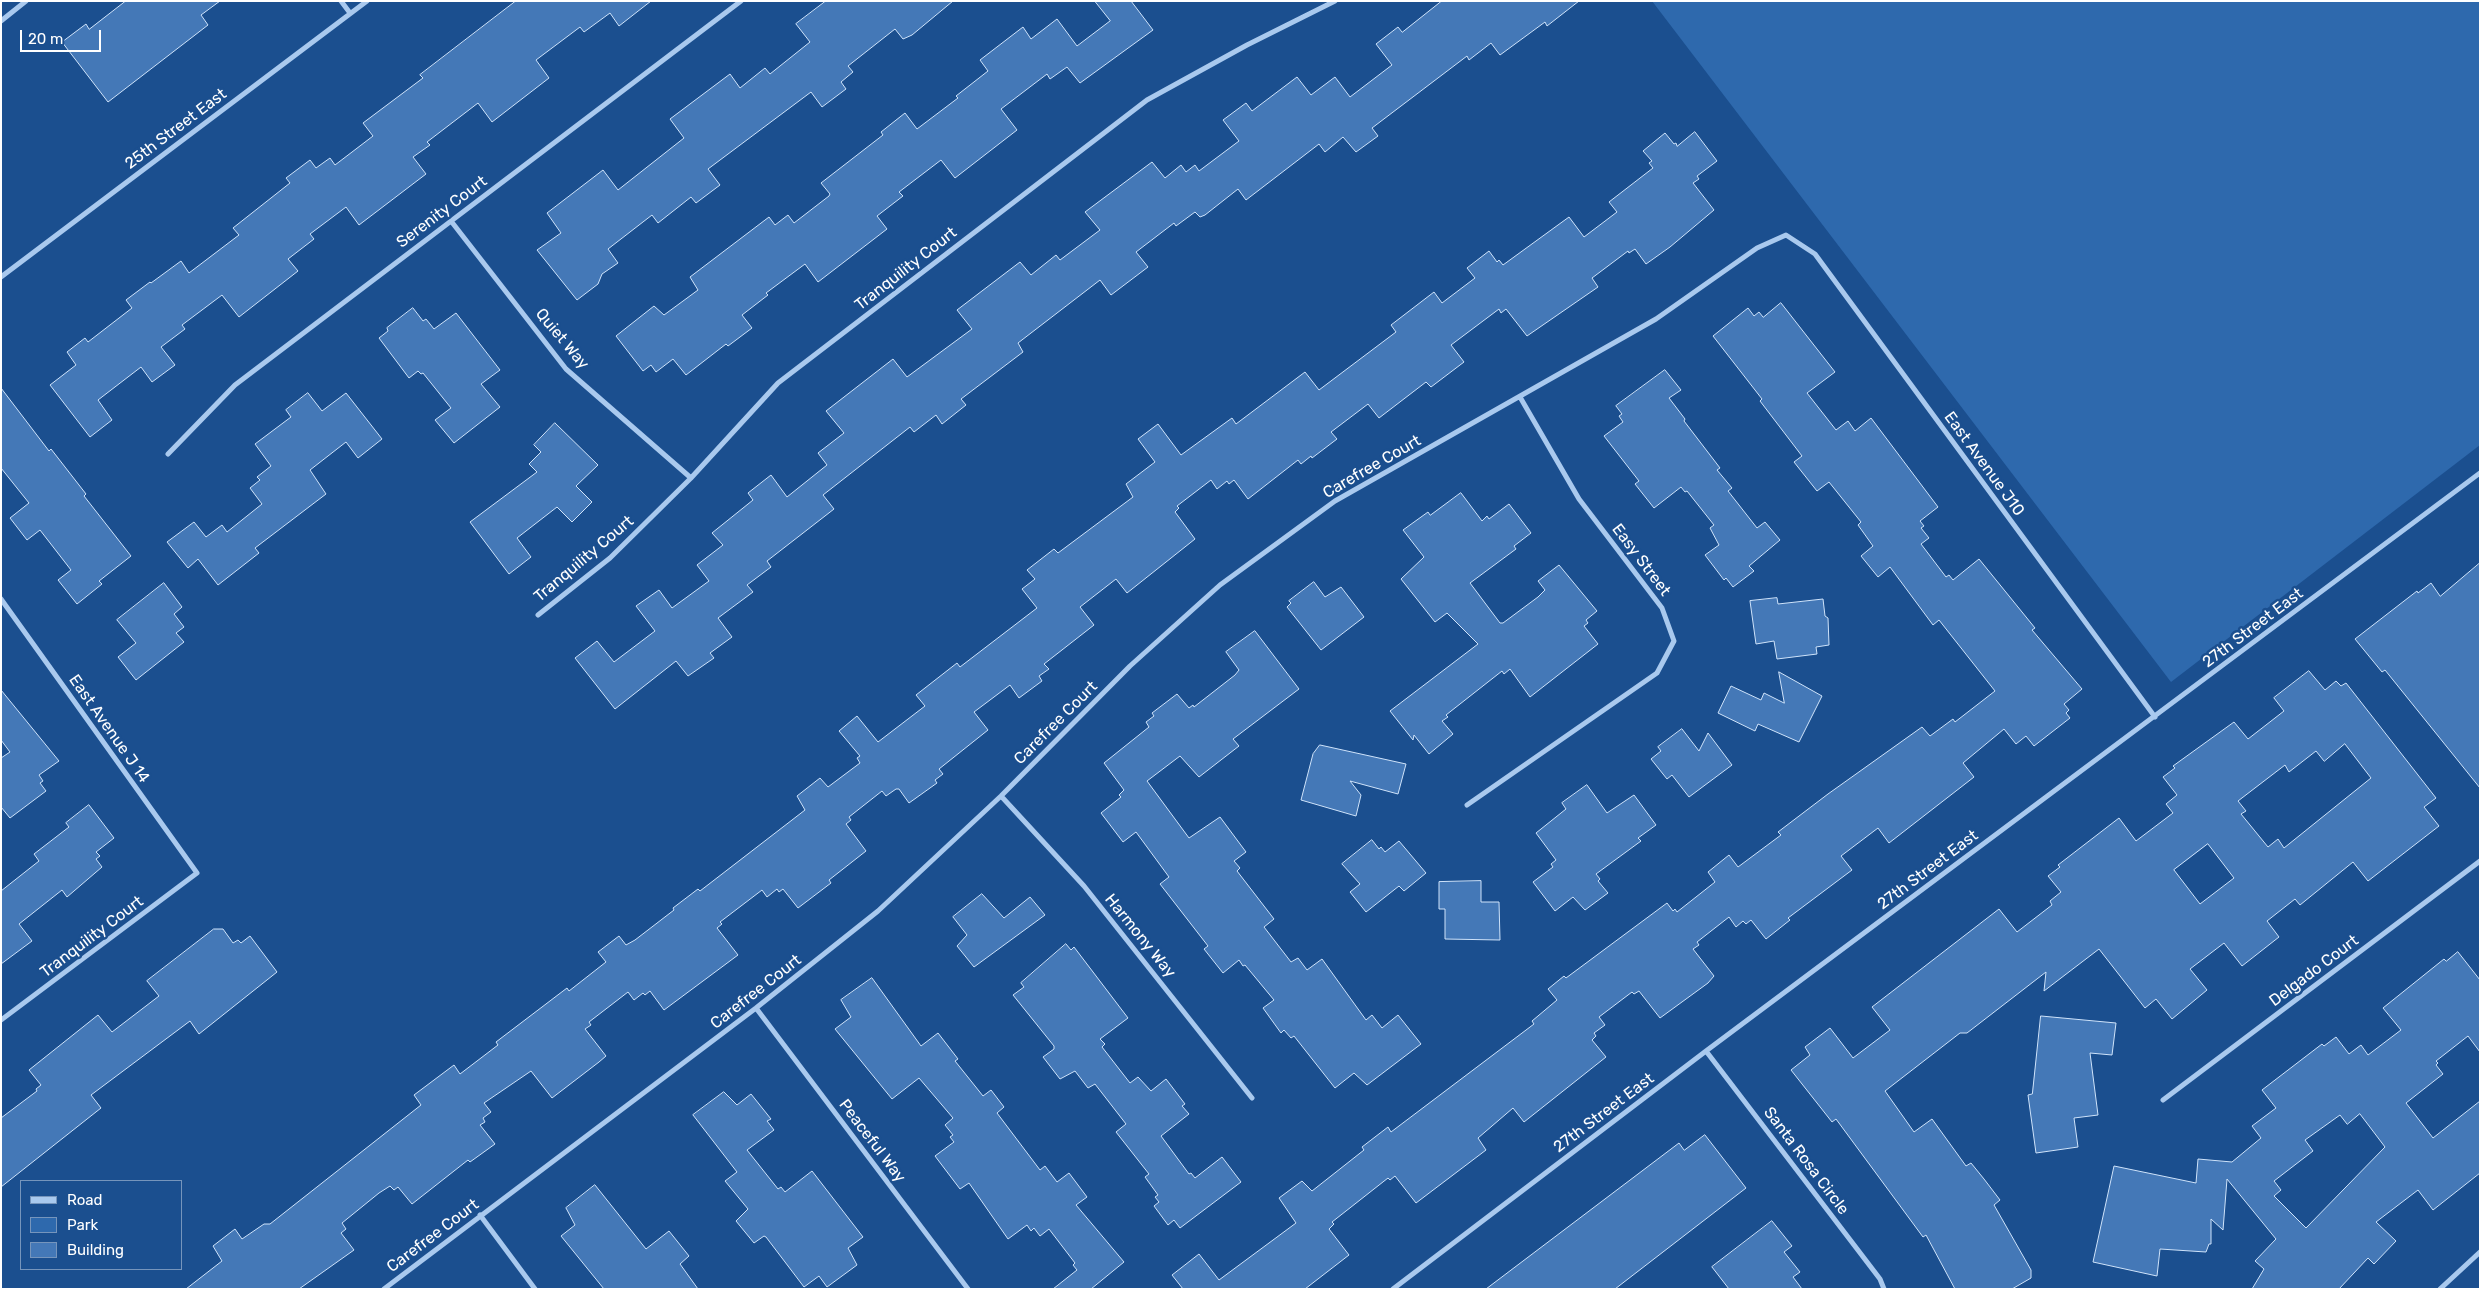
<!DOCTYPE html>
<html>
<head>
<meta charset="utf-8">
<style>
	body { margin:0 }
	#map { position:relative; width:2481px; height:1290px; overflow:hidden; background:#1b4f8f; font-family:Rubik,sans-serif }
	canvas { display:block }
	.frame { position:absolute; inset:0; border:2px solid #fff; pointer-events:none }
	.legend { position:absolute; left:20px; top:1180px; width:162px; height:90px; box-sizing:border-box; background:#1b4f8f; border:1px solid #7695bc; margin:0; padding:6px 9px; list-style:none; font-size:15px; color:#fff }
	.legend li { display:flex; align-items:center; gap:10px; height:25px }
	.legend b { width:25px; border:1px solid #7695bc }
	.scale { position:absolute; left:20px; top:30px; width:81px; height:22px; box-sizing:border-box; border:2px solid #fff; border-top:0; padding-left:6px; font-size:15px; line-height:18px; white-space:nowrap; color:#fff; -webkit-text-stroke:4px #1b4f8f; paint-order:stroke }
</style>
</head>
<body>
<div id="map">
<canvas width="2481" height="1290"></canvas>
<div class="frame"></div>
<ul class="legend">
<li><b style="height:6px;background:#a9c9ee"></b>Road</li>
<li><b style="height:14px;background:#2e69ad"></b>Park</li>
<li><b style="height:14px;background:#4478b7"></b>Building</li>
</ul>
<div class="scale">20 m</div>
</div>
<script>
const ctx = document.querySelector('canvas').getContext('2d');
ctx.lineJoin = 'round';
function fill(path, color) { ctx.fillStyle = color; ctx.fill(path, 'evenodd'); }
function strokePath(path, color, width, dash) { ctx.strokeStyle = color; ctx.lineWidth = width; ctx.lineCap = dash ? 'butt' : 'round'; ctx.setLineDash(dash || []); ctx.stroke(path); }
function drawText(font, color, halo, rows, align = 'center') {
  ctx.font = font + ' Rubik,sans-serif'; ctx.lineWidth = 5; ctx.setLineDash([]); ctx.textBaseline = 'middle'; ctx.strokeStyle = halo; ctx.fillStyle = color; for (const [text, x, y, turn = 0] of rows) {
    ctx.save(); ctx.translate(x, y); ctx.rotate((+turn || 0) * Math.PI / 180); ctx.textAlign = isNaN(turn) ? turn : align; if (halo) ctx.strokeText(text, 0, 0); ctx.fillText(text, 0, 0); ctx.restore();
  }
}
const green = new Path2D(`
	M 1652,1 L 2480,1 L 2480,445 L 2171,682 Z`);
const building = new Path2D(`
	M 126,1 L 220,1 L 201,15 L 208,25 L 108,102 L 62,42 L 86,24 L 89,29 Z
	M 516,1 L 651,1 L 619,26 L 610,13 L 584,32 L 580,27 L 536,60 L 549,78 L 492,122 L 478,103 L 427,142 L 430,145 L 413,157 L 426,174 L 359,225 L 346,207 L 310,234 L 314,239 L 288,259 L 298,271 L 239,317 L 222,295 L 182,325 L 185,329 L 161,347 L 175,365 L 152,382 L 141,367 L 98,400 L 112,420 L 90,437 L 50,385 L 76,365 L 67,352 L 85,338 L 88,342 L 132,308 L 126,300 L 150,282 L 151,283 L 181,261 L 189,273 L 239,235 L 233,228 L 290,183 L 286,178 L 310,160 L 316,168 L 330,158 L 335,165 L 373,136 L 363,123 L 423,78 L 420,75 Z
	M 826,1 L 953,1 L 912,35 L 903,39 L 895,29 L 848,66 L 853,72 L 841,82 L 846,89 L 822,107 L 811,92 L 708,169 L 720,185 L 696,203 L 691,197 L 658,223 L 652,215 L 608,249 L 618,263 L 602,274 L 598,284 L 577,300 L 537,250 L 561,233 L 547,213 L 603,170 L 618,190 L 684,138 L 670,119 L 730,74 L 740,88 L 765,68 L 770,74 L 810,42 L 796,24 Z
	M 1095,1 L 1131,1 L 1153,30 L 1080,83 L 1067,67 L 1050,79 L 1047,74 L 1001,109 L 1017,130 L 955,178 L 941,160 L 899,192 L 903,196 L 877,216 L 887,229 L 818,282 L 805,264 L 766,293 L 768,295 L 742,315 L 752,328 L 728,346 L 726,344 L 686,375 L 673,359 L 656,372 L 651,365 L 643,371 L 616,336 L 654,306 L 664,315 L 698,290 L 690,277 L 769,217 L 775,225 L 788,215 L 794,223 L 829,196 L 830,194 L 821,183 L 883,135 L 881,132 L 905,113 L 917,129 L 958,98 L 956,96 L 988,71 L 980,60 L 1023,27 L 1031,39 L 1057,19 L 1077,46 L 1110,21 Z
	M 1442,1 L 1579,1 L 1547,26 L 1545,22 L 1500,55 L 1491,43 L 1469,60 L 1467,56 L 1372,128 L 1378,136 L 1356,152 L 1343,137 L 1325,152 L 1319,144 L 1246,200 L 1238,189 L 1205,215 L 1200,217 L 1195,212 L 1176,226 L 1174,223 L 1136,252 L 1148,267 L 1111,295 L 1100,280 L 1018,343 L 1023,352 L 961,399 L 966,405 L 942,424 L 936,415 L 914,432 L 910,427 L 823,495 L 834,509 L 767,561 L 771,567 L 747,585 L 753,592 L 718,618 L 732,637 L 710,653 L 714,658 L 688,676 L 676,661 L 615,709 L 575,658 L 597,641 L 614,662 L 655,631 L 636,606 L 659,590 L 672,608 L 709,581 L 697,565 L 723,545 L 712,533 L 753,500 L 748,493 L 771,475 L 787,497 L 827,465 L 818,453 L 844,433 L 826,411 L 893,359 L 907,377 L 972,329 L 957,310 L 1020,262 L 1031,275 L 1056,255 L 1060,260 L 1100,230 L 1085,212 L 1152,162 L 1165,178 L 1181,165 L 1186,172 L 1195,165 L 1199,171 L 1239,141 L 1223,120 L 1246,103 L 1252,111 L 1297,77 L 1311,95 L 1335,77 L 1350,97 L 1392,65 L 1376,44 L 1398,27 L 1402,32 Z
	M 1695,132 L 1717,161 L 1697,176 L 1699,179 L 1693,183 L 1714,210 L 1670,247 L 1646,264 L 1635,249 L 1629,253 L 1628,251 L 1592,278 L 1598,287 L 1527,336 L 1506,309 L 1501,313 L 1499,309 L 1451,345 L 1464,362 L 1431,387 L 1426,382 L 1379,418 L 1368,404 L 1331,432 L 1337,439 L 1312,458 L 1311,456 L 1301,464 L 1298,460 L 1248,499 L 1234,480 L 1229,484 L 1227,481 L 1217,489 L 1211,480 L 1177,506 L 1179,508 L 1175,512 L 1195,539 L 1127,593 L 1116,579 L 1080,607 L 1094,625 L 1044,664 L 1049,669 L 1039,676 L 1042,681 L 1019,698 L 1010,685 L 974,712 L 988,730 L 939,769 L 943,774 L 935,780 L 937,783 L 909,803 L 899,789 L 896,789 L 886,796 L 882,791 L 849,817 L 851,820 L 846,824 L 866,851 L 829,880 L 831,883 L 798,908 L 783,889 L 779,892 L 777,889 L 767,897 L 762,890 L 720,922 L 722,924 L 717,928 L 738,955 L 664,1010 L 650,991 L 645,995 L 643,993 L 634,1000 L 628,992 L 589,1022 L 591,1025 L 585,1029 L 606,1056 L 599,1062 L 552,1098 L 531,1071 L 484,1103 L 491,1112 L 483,1118 L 485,1122 L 480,1125 L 495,1144 L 470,1162 L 468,1160 L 412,1204 L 398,1187 L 394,1190 L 390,1186 L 379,1193 L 342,1223 L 346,1229 L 341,1233 L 354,1250 L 299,1289 L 186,1289 L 222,1261 L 213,1246 L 235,1229 L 242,1239 L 264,1224 L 270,1224 L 421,1105 L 414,1095 L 454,1065 L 460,1074 L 498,1045 L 496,1042 L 567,988 L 569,991 L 606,962 L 598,952 L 619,936 L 626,945 L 635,940 L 674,910 L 673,908 L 698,889 L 700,891 L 805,810 L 797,796 L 820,778 L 828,787 L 860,763 L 857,758 L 860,756 L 839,731 L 857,716 L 878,742 L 925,706 L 916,695 L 957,663 L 960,667 L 1037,608 L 1022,589 L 1035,579 L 1027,570 L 1054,549 L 1058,553 L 1133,497 L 1126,484 L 1155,462 L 1138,439 L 1158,424 L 1181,455 L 1232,418 L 1236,424 L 1305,372 L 1319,390 L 1396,332 L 1391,325 L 1434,292 L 1442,303 L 1475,278 L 1467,268 L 1489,251 L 1497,262 L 1499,260 L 1503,265 L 1569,217 L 1584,237 L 1617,212 L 1609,202 L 1653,168 L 1649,163 L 1652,161 L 1643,151 L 1665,133 L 1674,144 L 1676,143 L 1677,146 Z
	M 1781,303 L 1835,372 L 1807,393 L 1836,430 L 1848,421 L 1855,431 L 1871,418 L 1938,507 L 1920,521 L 1924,526 L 1921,528 L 1929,538 L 1921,544 L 1946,577 L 1949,575 L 1953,580 L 1979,559 L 2035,628 L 2032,630 L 2082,689 L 2064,704 L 2069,710 L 2066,713 L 2070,718 L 2034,746 L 2026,736 L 2016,744 L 2004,729 L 1963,763 L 1974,777 L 1889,843 L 1878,828 L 1841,856 L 1852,870 L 1788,918 L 1790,920 L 1766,939 L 1751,920 L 1746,924 L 1743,921 L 1736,927 L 1729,917 L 1697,942 L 1699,945 L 1693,949 L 1714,976 L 1708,983 L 1660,1018 L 1639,991 L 1634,994 L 1632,992 L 1599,1017 L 1605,1025 L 1594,1033 L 1596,1036 L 1592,1040 L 1606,1057 L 1524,1122 L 1513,1108 L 1478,1138 L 1486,1150 L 1416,1203 L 1395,1176 L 1390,1180 L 1388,1178 L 1332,1222 L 1334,1224 L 1329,1229 L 1349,1255 L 1305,1289 L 1183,1289 L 1172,1275 L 1199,1254 L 1219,1280 L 1296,1223 L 1279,1198 L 1302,1181 L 1312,1191 L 1364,1150 L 1362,1147 L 1388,1127 L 1391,1132 L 1534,1024 L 1532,1021 L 1557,1000 L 1548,989 L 1564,976 L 1566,978 L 1667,903 L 1673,911 L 1675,909 L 1677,912 L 1715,882 L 1708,872 L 1729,855 L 1738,867 L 1781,835 L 1778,832 L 1828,794 L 1922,727 L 1930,736 L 1953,719 L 1955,722 L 1995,691 L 1939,620 L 1933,625 L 1890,567 L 1878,577 L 1861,556 L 1873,546 L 1858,525 L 1861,522 L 1829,482 L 1817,491 L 1794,462 L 1802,456 L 1760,401 L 1762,399 L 1713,336 L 1748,308 L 1754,316 L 1759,312 L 1763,317 Z
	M 413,308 L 423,321 L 426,319 L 434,329 L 456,313 L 500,370 L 481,384 L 500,407 L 454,443 L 435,420 L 451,408 L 423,373 L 421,374 L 418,371 L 409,378 L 379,338 L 388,331 L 387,328 Z
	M 1665,370 L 1681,390 L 1669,398 L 1685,419 L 1684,421 L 1720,468 L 1717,470 L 1732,488 L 1728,491 L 1757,528 L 1765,522 L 1780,540 L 1749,566 L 1754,571 L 1733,587 L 1726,578 L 1724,580 L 1705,555 L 1719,545 L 1710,528 L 1714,525 L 1687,491 L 1685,492 L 1681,487 L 1654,508 L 1635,484 L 1639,481 L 1604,436 L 1623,422 L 1619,416 L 1622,414 L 1616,406 Z
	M 1,388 L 49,451 L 51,449 L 86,494 L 84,496 L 131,556 L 99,581 L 102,584 L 77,604 L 58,580 L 71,570 L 40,530 L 27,540 L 10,518 L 29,503 L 1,468 Z
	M 308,393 L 322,411 L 346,393 L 382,439 L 358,458 L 346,442 L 310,470 L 326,494 L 255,548 L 259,553 L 218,585 L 198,559 L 188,568 L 167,542 L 194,522 L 206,537 L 222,525 L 227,532 L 262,504 L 250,488 L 260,480 L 257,477 L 271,466 L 255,444 L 291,417 L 286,410 Z
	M 555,423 L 598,465 L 576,486 L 592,502 L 572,522 L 557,507 L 517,538 L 531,557 L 509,574 L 470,522 L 537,472 L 529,464 L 541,452 L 534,445 Z
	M 1461,493 L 1482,521 L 1487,516 L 1489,519 L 1509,504 L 1531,533 L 1514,546 L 1516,549 L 1470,583 L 1500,623 L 1503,623 L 1538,597 L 1545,590 L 1538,581 L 1559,565 L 1597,611 L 1586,620 L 1588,623 L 1584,626 L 1598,644 L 1530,697 L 1510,669 L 1504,674 L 1502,671 L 1446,715 L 1448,717 L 1442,721 L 1453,734 L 1429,754 L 1414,735 L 1413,740 L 1390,711 L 1478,644 L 1447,613 L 1435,622 L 1401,579 L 1424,557 L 1403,530 L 1428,512 L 1430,515 Z
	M 2480,563 L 2480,788 L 2385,670 L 2382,672 L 2355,639 L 2417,591 L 2418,593 L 2431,583 L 2440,596 Z
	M 1314,582 L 1325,597 L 1341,587 L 1364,617 L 1321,650 L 1287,607 L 1291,603 L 1289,601 Z
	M 164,583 L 182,607 L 174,614 L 184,627 L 176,633 L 184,642 L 136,680 L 118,657 L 136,643 L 117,620 Z
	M 1777,598 L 1778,604 L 1823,599 L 1825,616 L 1828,618 L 1829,645 L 1816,647 L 1817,654 L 1777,659 L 1774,641 L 1756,644 L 1750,601 Z
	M 1255,631 L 1299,689 L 1233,739 L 1239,746 L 1199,777 L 1180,756 L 1147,781 L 1189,838 L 1220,817 L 1246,852 L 1234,861 L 1240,868 L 1237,871 L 1274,919 L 1264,927 L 1291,962 L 1298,958 L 1307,970 L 1322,959 L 1366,1020 L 1372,1015 L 1382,1028 L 1398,1015 L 1421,1044 L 1367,1085 L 1354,1073 L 1335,1088 L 1294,1036 L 1291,1038 L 1284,1030 L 1281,1033 L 1263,1008 L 1274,1000 L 1245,965 L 1243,966 L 1239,960 L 1223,973 L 1204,949 L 1208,946 L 1160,884 L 1169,877 L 1136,832 L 1123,842 L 1101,813 L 1121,797 L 1119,795 L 1124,790 L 1104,763 L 1149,727 L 1146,722 L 1154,716 L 1152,713 L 1177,694 L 1189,708 L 1193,705 L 1194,707 L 1235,675 L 1239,670 L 1226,652 Z
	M 2309,671 L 2325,690 L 2336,681 L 2341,686 L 2346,683 L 2436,798 L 2424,807 L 2439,826 L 2368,881 L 2353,862 L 2300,905 L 2295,899 L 2267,921 L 2279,937 L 2242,966 L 2224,943 L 2190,969 L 2207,990 L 2172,1019 L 2156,999 L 2145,1008 L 2099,949 L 2044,991 L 2046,972 L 1967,1033 L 1960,1033 L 1885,1091 L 1914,1132 L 1932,1119 L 1966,1166 L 1971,1163 L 1984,1179 L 2000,1200 L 1994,1205 L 2031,1270 L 2031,1278 L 2012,1289 L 1955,1289 L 1926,1235 L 1923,1237 L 1836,1119 L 1832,1122 L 1791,1070 L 1810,1055 L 1805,1047 L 1830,1028 L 1853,1058 L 1890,1030 L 1872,1007 L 1999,909 L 2017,932 L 2052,905 L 2050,901 L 2061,892 L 2048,876 L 2060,867 L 2058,865 L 2119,818 L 2136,841 L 2173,813 L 2166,804 L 2177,795 L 2163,777 L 2175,768 L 2173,766 L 2234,722 L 2248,739 L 2284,711 L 2274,698 ZM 2345,744 L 2371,778 L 2284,848 L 2278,839 L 2268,847 L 2241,814 L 2246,811 L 2238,801 L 2285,765 L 2289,772 L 2316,751 L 2324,761 ZM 2208,844 L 2234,878 L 2200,904 L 2174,870 Z
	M 1779,672 L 1822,696 L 1799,742 L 1758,724 L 1755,731 L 1718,713 L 1731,686 L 1761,700 L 1764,693 L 1784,703 Z
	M 1,690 L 59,761 L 39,775 L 43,781 L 40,783 L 46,791 L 10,818 L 1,807 L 1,758 L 10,752 L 1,740 Z
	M 1682,729 L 1699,751 L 1708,733 L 1732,765 L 1689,797 L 1672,775 L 1667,779 L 1651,759 L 1661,751 L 1658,747 Z
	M 1320,745 L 1406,764 L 1398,794 L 1350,781 L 1361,795 L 1356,816 L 1301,800 L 1313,754 Z
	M 1587,785 L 1607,813 L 1634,795 L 1656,825 L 1638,838 L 1641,841 L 1596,874 L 1600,879 L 1598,881 L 1608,893 L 1585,910 L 1573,897 L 1555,911 L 1533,882 L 1553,867 L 1551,864 L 1556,860 L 1536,833 L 1566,809 L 1562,803 Z
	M 89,805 L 114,838 L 96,852 L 100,856 L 96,859 L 102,867 L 67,897 L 62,890 L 19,924 L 32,941 L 1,964 L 1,891 L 39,861 L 34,854 L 69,827 L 66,823 Z
	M 1372,840 L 1379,849 L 1381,847 L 1385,852 L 1399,841 L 1426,873 L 1404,891 L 1399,886 L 1366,912 L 1350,892 L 1360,884 L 1342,864 Z
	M 1481,881 L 1481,902 L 1499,902 L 1500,940 L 1445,939 L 1445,909 L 1439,909 L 1439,882 Z
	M 982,894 L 1004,918 L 1030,897 L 1045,915 L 974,967 L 957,946 L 967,935 L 953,917 Z
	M 214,929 L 223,929 L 233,943 L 238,940 L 241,943 L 250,936 L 277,972 L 199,1034 L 190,1021 L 91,1095 L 101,1108 L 1,1187 L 1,1118 L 37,1091 L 36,1089 L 41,1085 L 29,1070 L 98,1015 L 112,1032 L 159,996 L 147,981 Z
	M 1066,944 L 1071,950 L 1074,947 L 1128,1018 L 1100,1039 L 1105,1044 L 1102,1047 L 1130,1083 L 1138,1077 L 1151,1091 L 1166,1079 L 1185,1104 L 1182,1106 L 1189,1114 L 1161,1136 L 1189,1174 L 1191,1173 L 1195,1178 L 1222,1157 L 1241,1182 L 1180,1228 L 1174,1220 L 1168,1225 L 1154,1206 L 1159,1202 L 1155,1197 L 1158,1195 L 1145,1177 L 1149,1174 L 1116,1132 L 1126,1124 L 1095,1084 L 1088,1088 L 1075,1071 L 1060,1079 L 1043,1057 L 1054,1049 L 1054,1046 L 1013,995 L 1024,987 L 1021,983 Z
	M 2458,952 L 2480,980 L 2480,1052 L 2468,1036 L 2436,1061 L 2438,1063 L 2436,1065 L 2443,1074 L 2406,1103 L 2433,1138 L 2480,1101 L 2480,1173 L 2433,1210 L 2418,1190 L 2376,1222 L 2396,1241 L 2374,1264 L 2368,1258 L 2339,1289 L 2252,1289 L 2264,1269 L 2255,1261 L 2276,1239 L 2227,1179 L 2223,1230 L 2211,1219 L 2211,1244 L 2209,1244 L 2206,1252 L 2160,1249 L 2157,1276 L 2093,1262 L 2114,1166 L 2196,1183 L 2198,1159 L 2232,1162 L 2261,1138 L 2252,1126 L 2276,1108 L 2262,1090 L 2322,1044 L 2324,1046 L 2336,1037 L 2349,1054 L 2361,1045 L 2368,1055 L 2401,1030 L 2383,1008 L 2444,959 L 2446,961 ZM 2360,1114 L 2385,1147 L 2306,1228 L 2274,1196 L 2281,1190 L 2274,1181 L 2313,1151 L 2305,1140 L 2340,1115 L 2347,1124 Z
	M 872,978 L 921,1046 L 938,1033 L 958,1059 L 955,1061 L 983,1096 L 991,1090 L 1004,1107 L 997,1113 L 1040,1170 L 1045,1166 L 1057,1182 L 1069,1173 L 1087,1197 L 1076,1205 L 1124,1262 L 1091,1289 L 1053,1289 L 1077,1270 L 1073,1265 L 1075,1263 L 1049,1229 L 1040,1236 L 1034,1228 L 1031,1231 L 1027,1225 L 1008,1239 L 969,1183 L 960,1189 L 935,1156 L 954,1142 L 950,1137 L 953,1135 L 945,1125 L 953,1118 L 919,1078 L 892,1099 L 835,1029 L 851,1017 L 841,1000 Z
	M 2041,1016 L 2116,1023 L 2112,1055 L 2090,1053 L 2098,1115 L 2074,1118 L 2078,1147 L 2036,1153 L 2028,1095 L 2032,1094 Z
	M 724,1092 L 737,1105 L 751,1094 L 771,1119 L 767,1121 L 774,1130 L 747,1150 L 778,1189 L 781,1187 L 785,1192 L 812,1171 L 863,1237 L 848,1248 L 857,1265 L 827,1287 L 819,1276 L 804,1287 L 766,1237 L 764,1236 L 754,1243 L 736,1221 L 748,1209 L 725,1181 L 737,1172 L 693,1115 Z
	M 1705,1135 L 1746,1188 L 1615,1289 L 1486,1289 L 1679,1143 L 1684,1150 Z
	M 595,1185 L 646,1249 L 669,1231 L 689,1256 L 680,1264 L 698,1289 L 604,1289 L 561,1236 L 575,1225 L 566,1208 Z
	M 1772,1221 L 1792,1246 L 1784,1252 L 1800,1272 L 1793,1277 L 1802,1289 L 1729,1289 L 1712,1267 Z`);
const minor = new Path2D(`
	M 341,1 L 350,13
	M 1,21 L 26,1
	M 451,221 L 566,369 L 691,478
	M 1,277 L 367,1
	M 168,454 L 235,385 L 741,1
	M 1,599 L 197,873 L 1,1020
	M 538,615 L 610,558 L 691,478 L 778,383 L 1147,100 L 1247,45 L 1335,1
	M 1001,796 L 1084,886 L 1252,1098
	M 1467,805 L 1657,673 L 1674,641 L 1662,608 L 1579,499 L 1520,397
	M 756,1008 L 968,1289
	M 1706,1051 L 1880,1279 L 1884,1289
	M 2163,1100 L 2480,861
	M 480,1215 L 535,1289
	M 384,1289 L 756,1008 L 878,911 L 1001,796 L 1130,666 L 1220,585 L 1335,501 L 1656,319 L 1757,248 L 1786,235 L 1815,254 L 2155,717
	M 1393,1289 L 1706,1051 L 2480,473
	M 2440,1289 L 2480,1252`);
const streetNames = [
	["25th Street East",176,129,-37],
	["Serenity Court",442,212,-37],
	["Tranquility Court",906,269,-38],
	["Quiet Way",562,339,50],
	["East Avenue J10",1984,464,54],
	["Carefree Court",1372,467,-30],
	["Tranquility Court",584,559,-40],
	["Easy Street",1641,560,53],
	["27th Street East",2253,628,-37],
	["Carefree Court",1056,723,-45],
	["East Avenue J 14",109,729,55],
	["27th Street East",1928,870,-37],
	["Harmony Way",1140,936,51],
	["Tranquility Court",92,937,-37],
	["Delgado Court",2314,971,-37],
	["Carefree Court",756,992,-38],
	["27th Street East",1604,1113,-37],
	["Peaceful Way",872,1141,53],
	["Santa Rosa Circle",1806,1161,53],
	["Carefree Court",433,1236,-37]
];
fill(green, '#2e69ad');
fill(building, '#4478b7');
strokePath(building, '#cfe3fa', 1);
strokePath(minor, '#a9c9ee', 5);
drawText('16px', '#fff', '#1b4f8f', streetNames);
</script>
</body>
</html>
